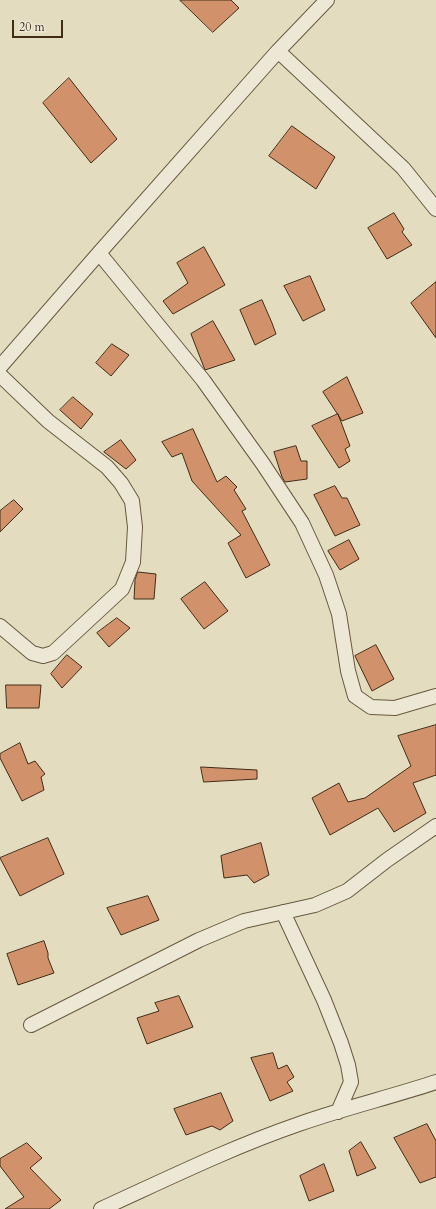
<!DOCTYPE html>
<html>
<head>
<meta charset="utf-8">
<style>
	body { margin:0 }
	#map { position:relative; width:436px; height:1209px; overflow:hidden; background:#e4dcbe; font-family:Cardo,serif }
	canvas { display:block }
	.scale { position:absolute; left:12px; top:20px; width:51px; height:18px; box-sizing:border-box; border:2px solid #402c17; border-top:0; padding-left:5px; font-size:12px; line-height:14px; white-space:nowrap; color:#402c17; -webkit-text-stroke:3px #ede8d5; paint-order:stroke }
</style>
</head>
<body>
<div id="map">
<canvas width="436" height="1209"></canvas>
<div class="scale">20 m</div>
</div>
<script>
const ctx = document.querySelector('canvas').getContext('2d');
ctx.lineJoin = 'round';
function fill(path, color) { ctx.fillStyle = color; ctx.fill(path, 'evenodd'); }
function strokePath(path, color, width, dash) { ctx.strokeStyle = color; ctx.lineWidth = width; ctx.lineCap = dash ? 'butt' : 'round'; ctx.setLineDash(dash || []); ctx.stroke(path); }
const building = new Path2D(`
	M 180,0 L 231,0 L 239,8 L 213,32 Z
	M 69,78 L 117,139 L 91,163 L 43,103 Z
	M 292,126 L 335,157 L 316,189 L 269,156 Z
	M 394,213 L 404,229 L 402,232 L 412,245 L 387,259 L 368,228 Z
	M 204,247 L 225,285 L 173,314 L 163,301 L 188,283 L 177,263 Z
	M 310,276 L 325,310 L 303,321 L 284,286 Z
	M 436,282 L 436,338 L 411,303 Z
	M 262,300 L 272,323 L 276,334 L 255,345 L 240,310 Z
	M 213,321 L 235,360 L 205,370 L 191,334 Z
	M 112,344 L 129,355 L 111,376 L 96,363 Z
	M 347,377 L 363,413 L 342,421 L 323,392 Z
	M 73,397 L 93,414 L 81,429 L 60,410 Z
	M 338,414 L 350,446 L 345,449 L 350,461 L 339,468 L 312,426 Z
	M 193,429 L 217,482 L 226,476 L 237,487 L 234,490 L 246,509 L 242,511 L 270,565 L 246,578 L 228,543 L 241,535 L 192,481 L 182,453 L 172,457 L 162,442 Z
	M 121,440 L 136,460 L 126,469 L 104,452 Z
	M 296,446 L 301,461 L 307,461 L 307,479 L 285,482 L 282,477 L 274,452 Z
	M 335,486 L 342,498 L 347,498 L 360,525 L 335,536 L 314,495 Z
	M 14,500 L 23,509 L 0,532 L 0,511 Z
	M 349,540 L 359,559 L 340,570 L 328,551 Z
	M 138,572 L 156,574 L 154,599 L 134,599 L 135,580 Z
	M 205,582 L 228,611 L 204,629 L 181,599 Z
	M 117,618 L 130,628 L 109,647 L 97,633 Z
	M 376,645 L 394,679 L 372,691 L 355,656 Z
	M 67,655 L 82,667 L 62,688 L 51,674 Z
	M 6,685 L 41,685 L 39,708 L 7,708 Z
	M 436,725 L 436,775 L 413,783 L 426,813 L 394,832 L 378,808 L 330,835 L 312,798 L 339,783 L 348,802 L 365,798 L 411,766 L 398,736 Z
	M 20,743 L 28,764 L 35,761 L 45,774 L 41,777 L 44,790 L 22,801 L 0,758 L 0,754 Z
	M 201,767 L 257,770 L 257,779 L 204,782 Z
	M 48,838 L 64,874 L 20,896 L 0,858 Z
	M 261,843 L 269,875 L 254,883 L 247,875 L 224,878 L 221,856 Z
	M 148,896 L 159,920 L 121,935 L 107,908 Z
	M 44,941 L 48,953 L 48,958 L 54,973 L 18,985 L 7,954 Z
	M 179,996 L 193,1027 L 147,1044 L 137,1018 L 159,1011 L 155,1003 Z
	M 273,1053 L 278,1069 L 287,1065 L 294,1077 L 287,1082 L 293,1091 L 270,1101 L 251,1058 Z
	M 221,1093 L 233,1121 L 220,1130 L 212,1126 L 186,1135 L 174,1109 Z
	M 427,1124 L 436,1141 L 436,1177 L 420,1183 L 394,1138 Z
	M 361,1142 L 376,1168 L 357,1176 L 349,1151 Z
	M 27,1143 L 42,1158 L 30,1168 L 61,1200 L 49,1209 L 5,1209 L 24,1197 L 0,1166 L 0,1159 Z
	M 324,1164 L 334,1191 L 309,1201 L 300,1176 Z`);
const minor = new Path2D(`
	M 278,51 L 403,168 L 436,209
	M 99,253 L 203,380 L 263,464 L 302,523 L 326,575 L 339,614 L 348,671 L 355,696 L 371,707 L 395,708 L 436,696
	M 0,367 L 99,253 L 278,51 L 327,0
	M 0,375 L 48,421 L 107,467 L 121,483 L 132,501 L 135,527 L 133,562 L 122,589 L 53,653 L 43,656 L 32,653 L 0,626
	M 283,912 L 324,1000 L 341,1043 L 348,1065 L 351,1082 L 338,1112
	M 31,1025 L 199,940 L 244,921 L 315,905 L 347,891 L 387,860 L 436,826
	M 101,1209 C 167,1179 232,1147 299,1124 C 344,1108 391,1097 436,1082`);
fill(building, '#d1926b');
strokePath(building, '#402c17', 1);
strokePath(minor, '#695841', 16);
strokePath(minor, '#ede8d5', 14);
</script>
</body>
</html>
